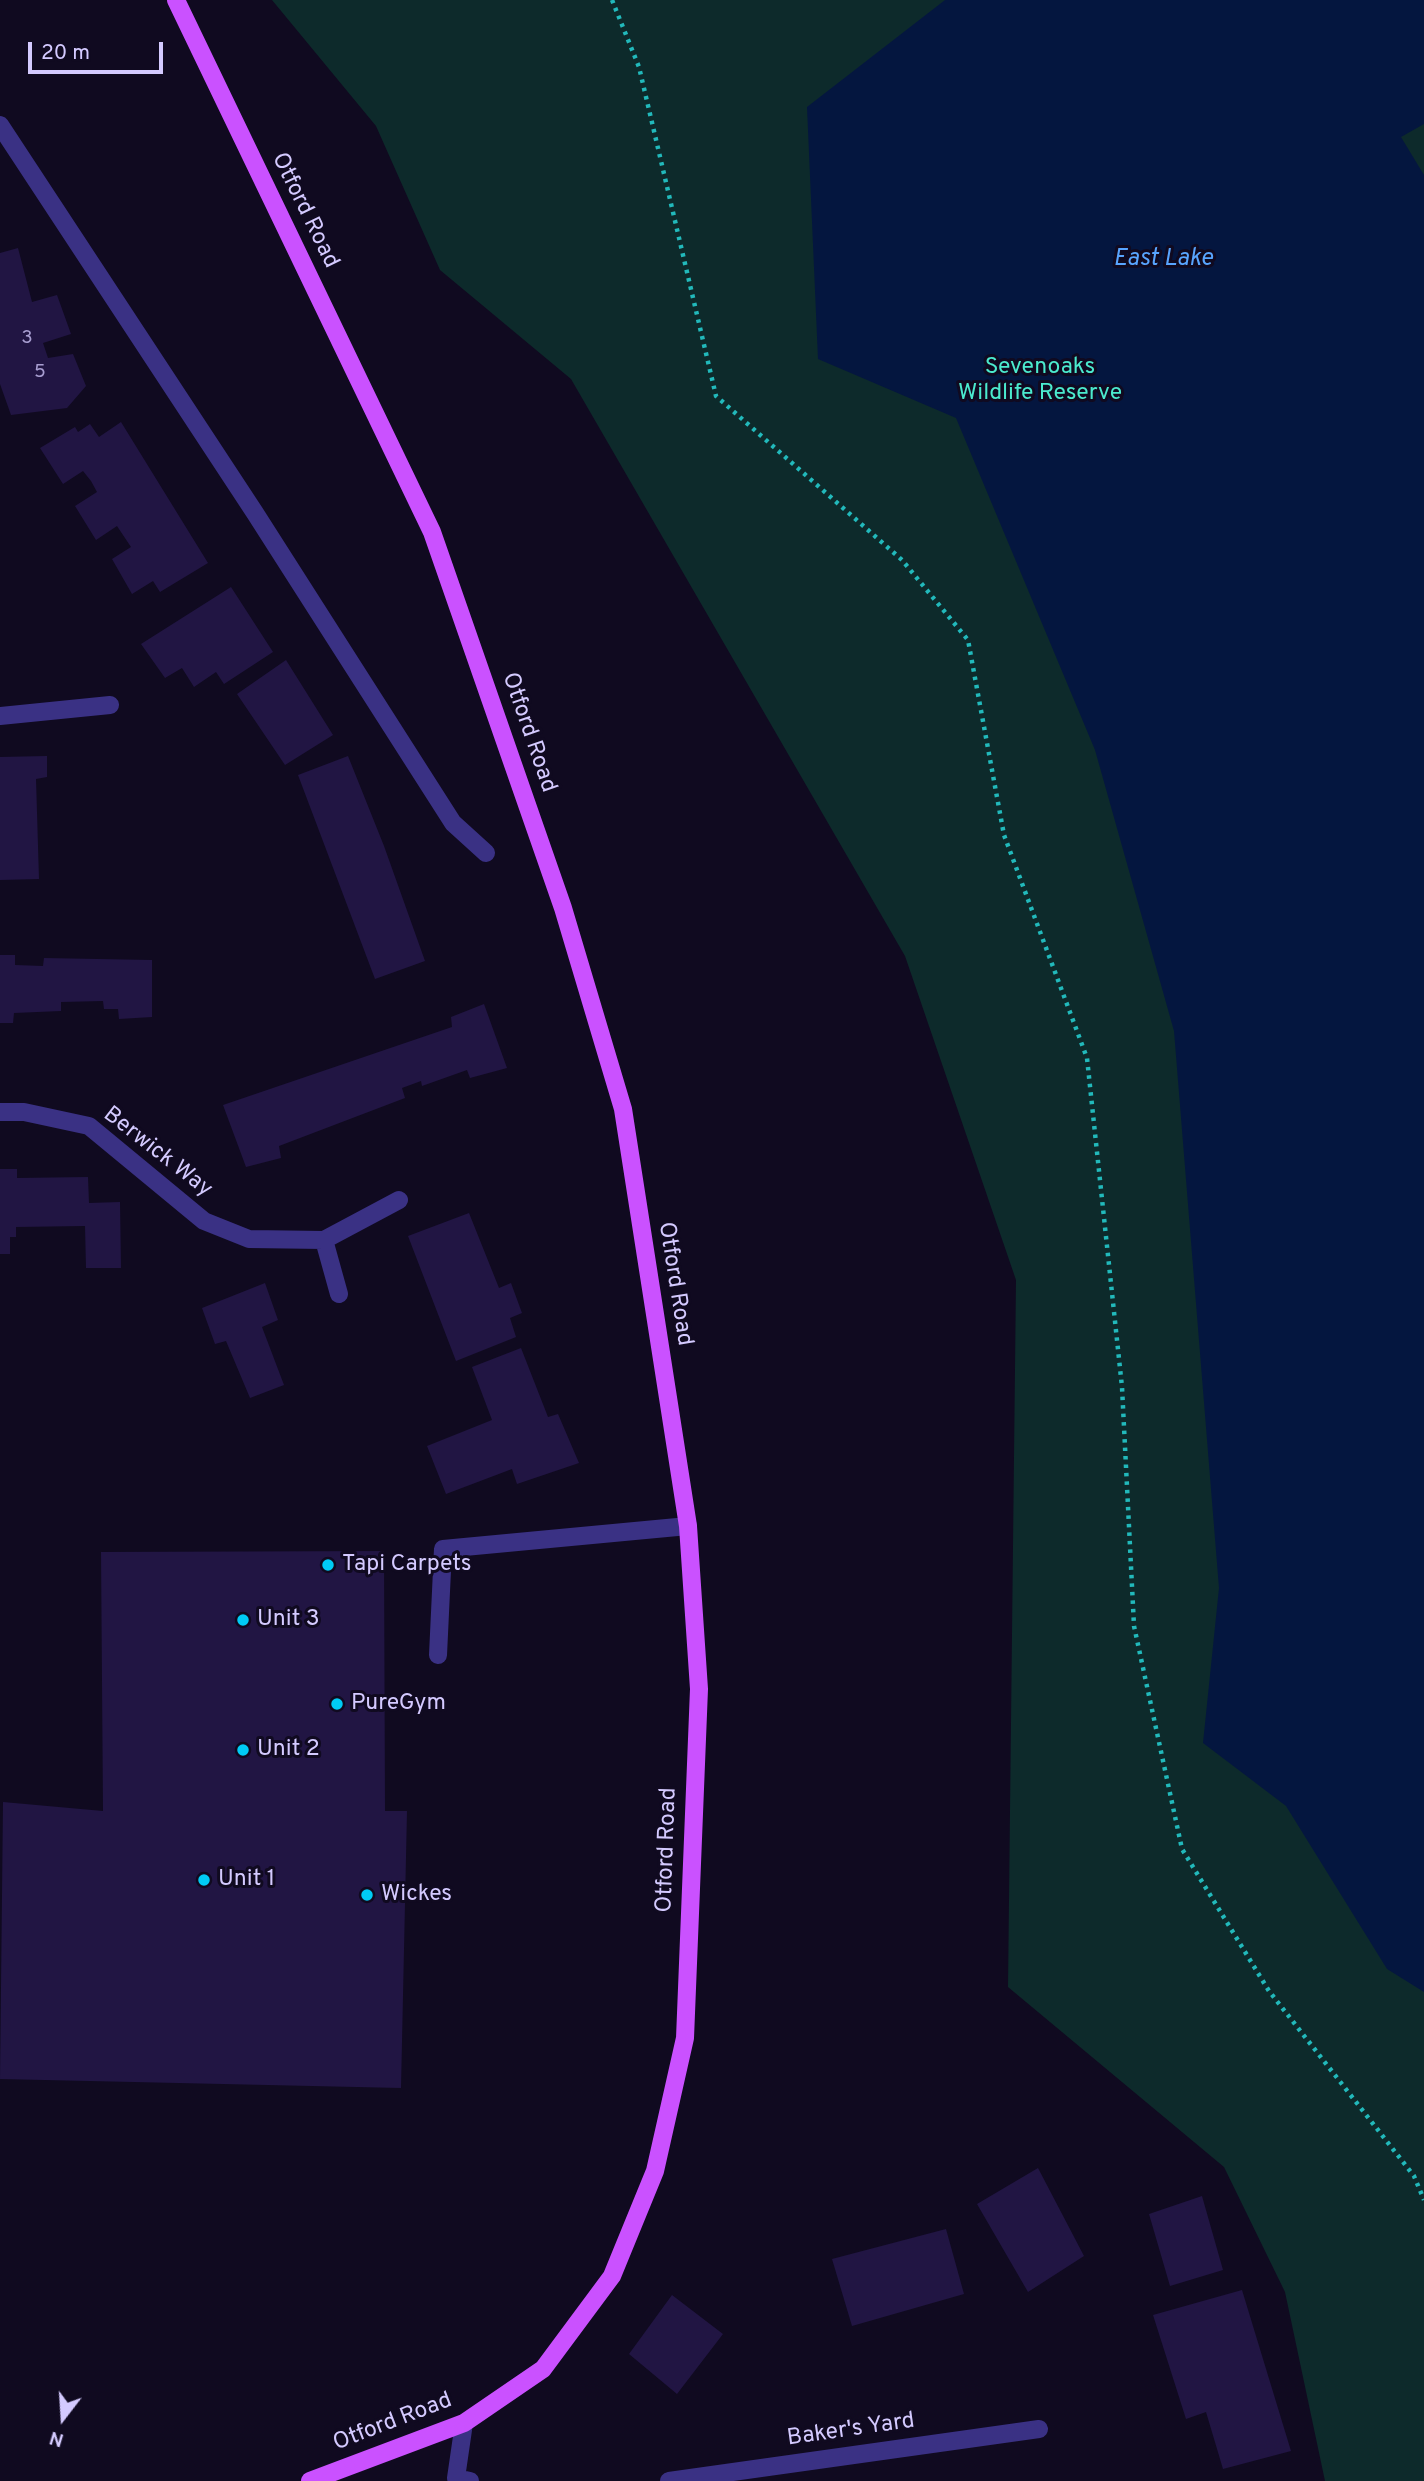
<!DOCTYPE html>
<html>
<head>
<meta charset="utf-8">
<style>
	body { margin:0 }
	#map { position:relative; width:1424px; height:2481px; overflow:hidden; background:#100a20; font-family:Overpass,sans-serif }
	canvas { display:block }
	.north { position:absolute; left:28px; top:2383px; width:70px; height:70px; -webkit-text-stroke:5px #100a20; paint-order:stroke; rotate:197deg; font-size:19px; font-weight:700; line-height:28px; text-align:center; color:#d4caff }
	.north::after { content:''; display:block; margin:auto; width:24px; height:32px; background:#d4caff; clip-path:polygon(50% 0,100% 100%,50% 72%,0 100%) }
	.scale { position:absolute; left:28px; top:42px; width:135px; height:32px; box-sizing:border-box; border:4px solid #d4caff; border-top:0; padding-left:9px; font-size:21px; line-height:24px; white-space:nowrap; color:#d4caff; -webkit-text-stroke:5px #100a20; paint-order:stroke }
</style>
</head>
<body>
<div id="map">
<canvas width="1424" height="2481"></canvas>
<div class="north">N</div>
<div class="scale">20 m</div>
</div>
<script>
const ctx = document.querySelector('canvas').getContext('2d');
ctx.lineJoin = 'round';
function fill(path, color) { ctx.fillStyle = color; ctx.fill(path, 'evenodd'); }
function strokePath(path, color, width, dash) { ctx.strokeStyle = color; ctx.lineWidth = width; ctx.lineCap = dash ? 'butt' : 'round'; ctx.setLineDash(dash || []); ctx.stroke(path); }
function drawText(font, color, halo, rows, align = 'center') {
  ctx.font = font + ' Overpass,sans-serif'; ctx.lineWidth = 6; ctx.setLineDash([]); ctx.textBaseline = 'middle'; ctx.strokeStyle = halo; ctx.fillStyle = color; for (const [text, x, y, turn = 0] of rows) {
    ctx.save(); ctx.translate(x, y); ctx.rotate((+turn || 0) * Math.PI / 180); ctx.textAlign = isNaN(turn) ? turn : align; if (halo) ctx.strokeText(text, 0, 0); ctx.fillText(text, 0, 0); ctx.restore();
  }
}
const green = new Path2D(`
	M 272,0 L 1424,0 L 1424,2481 L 1325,2481 L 1285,2292 L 1224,2167 L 1008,1987 L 1016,1280 L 905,956 L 571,379 L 440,270 L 376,126 Z`);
const water = new Path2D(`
	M 945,0 L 1424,0 L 1424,124 L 1401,137 L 1424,175 L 1424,1992 L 1387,1969 L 1286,1806 L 1203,1743 L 1219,1588 L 1174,1031 L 1095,750 L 956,418 L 818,359 L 807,107 Z`);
const building = new Path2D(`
	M 18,248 L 32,302 L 57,295 L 71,334 L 43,343 L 48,358 L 73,354 L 86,386 L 67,408 L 11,415 L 0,384 L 0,253 Z
	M 121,422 L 208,563 L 160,592 L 153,581 L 132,594 L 112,559 L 131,547 L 117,526 L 96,540 L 75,506 L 97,492 L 91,481 L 83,471 L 63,484 L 40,448 L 75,427 L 78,432 L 90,424 L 99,437 Z
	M 231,587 L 273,652 L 224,684 L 216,672 L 194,687 L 182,668 L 165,678 L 141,644 Z
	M 286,660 L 333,735 L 285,765 L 237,694 Z
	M 47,756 L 47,777 L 36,779 L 39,879 L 0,880 L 0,757 Z
	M 348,756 L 384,846 L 425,961 L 375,979 L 298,775 Z
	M 0,955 L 15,955 L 15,965 L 43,966 L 44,958 L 152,960 L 152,1017 L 119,1019 L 118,1009 L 104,1009 L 103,1001 L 61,1002 L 61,1011 L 14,1013 L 13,1023 L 0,1023 Z
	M 484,1004 L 507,1068 L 470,1078 L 467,1070 L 422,1086 L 421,1081 L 402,1088 L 405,1098 L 279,1146 L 281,1158 L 246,1167 L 223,1105 L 452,1027 L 451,1017 Z
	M 0,1169 L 17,1169 L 17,1178 L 88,1177 L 89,1203 L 120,1202 L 121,1268 L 86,1268 L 85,1226 L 16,1227 L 16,1237 L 10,1237 L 10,1254 L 0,1254 Z
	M 469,1213 L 499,1288 L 511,1283 L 522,1313 L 510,1318 L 516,1337 L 456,1361 L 408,1236 Z
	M 265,1283 L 278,1320 L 262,1327 L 284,1385 L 250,1398 L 226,1341 L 215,1344 L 202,1308 Z
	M 521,1348 L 548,1417 L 558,1414 L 579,1463 L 517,1484 L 512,1469 L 446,1494 L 427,1446 L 492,1420 L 472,1367 Z
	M 384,1551 L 385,1811 L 407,1811 L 401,2088 L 0,2079 L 3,1802 L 103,1811 L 101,1552 Z
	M 1038,2168 L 1084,2256 L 1028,2292 L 977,2204 Z
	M 1202,2196 L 1223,2270 L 1170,2286 L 1149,2214 Z
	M 946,2229 L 964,2294 L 852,2326 L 832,2259 Z
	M 1242,2290 L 1291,2451 L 1223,2469 L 1206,2412 L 1186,2419 L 1153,2315 Z
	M 672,2295 L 723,2334 L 677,2394 L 629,2354 Z`);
const path = new Path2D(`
	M 612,0 L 639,67 L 716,396 L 902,560 L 968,640 L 1004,835 L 1087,1058 L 1122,1387 L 1134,1626 L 1182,1849 L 1269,1991 L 1414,2176 L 1424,2200`);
const service = new Path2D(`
	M 438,1655 L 443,1549 L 688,1526
	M 464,2423 L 456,2478 L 470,2481
	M 669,2481 L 1039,2429`);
const minor = new Path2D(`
	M 0,125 L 255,513 L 453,823 L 486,853
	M 0,716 L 110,705
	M 0,1112 L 24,1112 L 89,1126 L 204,1221 L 249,1239 L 324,1240 L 399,1200
	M 324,1240 L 339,1294`);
const primary = new Path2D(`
	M 176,0 L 432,532 L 563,908 L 623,1109 L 688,1526 L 699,1689 L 685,2038 L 655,2171 L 612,2276 L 543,2369 L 464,2423 L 310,2481`);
const markers = [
	[328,1565,7,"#00cbf5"],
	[243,1620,7,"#00cbf5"],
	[337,1704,7,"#00cbf5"],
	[243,1750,7,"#00cbf5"],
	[204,1880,7,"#00cbf5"],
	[367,1895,7,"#00cbf5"]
];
const numberNames = [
	["3",27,339],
	["5",40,373]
];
const streetNames = [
	["Otford Road",304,211,64],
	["Otford Road",528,733,71],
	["Berwick Way",157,1153,38],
	["Otford Road",674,1284,81],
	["Otford Road",668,1850,-88],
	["Otford Road",393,2423,-21],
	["Baker's Yard",851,2431,-8]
];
const parkNames = [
	["Sevenoaks",1040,368],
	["Wildlife Reserve",1040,394]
];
const poiNames = [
	["Tapi Carpets",342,1565],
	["Unit 3",257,1620],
	["PureGym",351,1704],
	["Unit 2",257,1750],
	["Unit 1",218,1880],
	["Wickes",381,1895]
];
const waterNames = [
	["East Lake",1163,260]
];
fill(green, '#0d2a2b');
fill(water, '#04163f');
fill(building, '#211543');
strokePath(path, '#22b9bb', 4.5, [3.5, 5]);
strokePath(service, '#3a3184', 18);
strokePath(minor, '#3a3184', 18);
strokePath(primary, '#ca51ff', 18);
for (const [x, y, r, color] of markers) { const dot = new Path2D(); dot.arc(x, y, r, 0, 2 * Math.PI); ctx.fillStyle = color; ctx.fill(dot); strokePath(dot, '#100a20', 2.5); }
drawText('19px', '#a79dd0', null, numberNames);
drawText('23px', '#d4caff', '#100a20', streetNames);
drawText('23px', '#4beace', '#100a20', parkNames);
drawText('23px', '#d4caff', '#100a20', poiNames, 'left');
drawText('italic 24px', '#58a5ff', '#100a20', waterNames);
</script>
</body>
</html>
